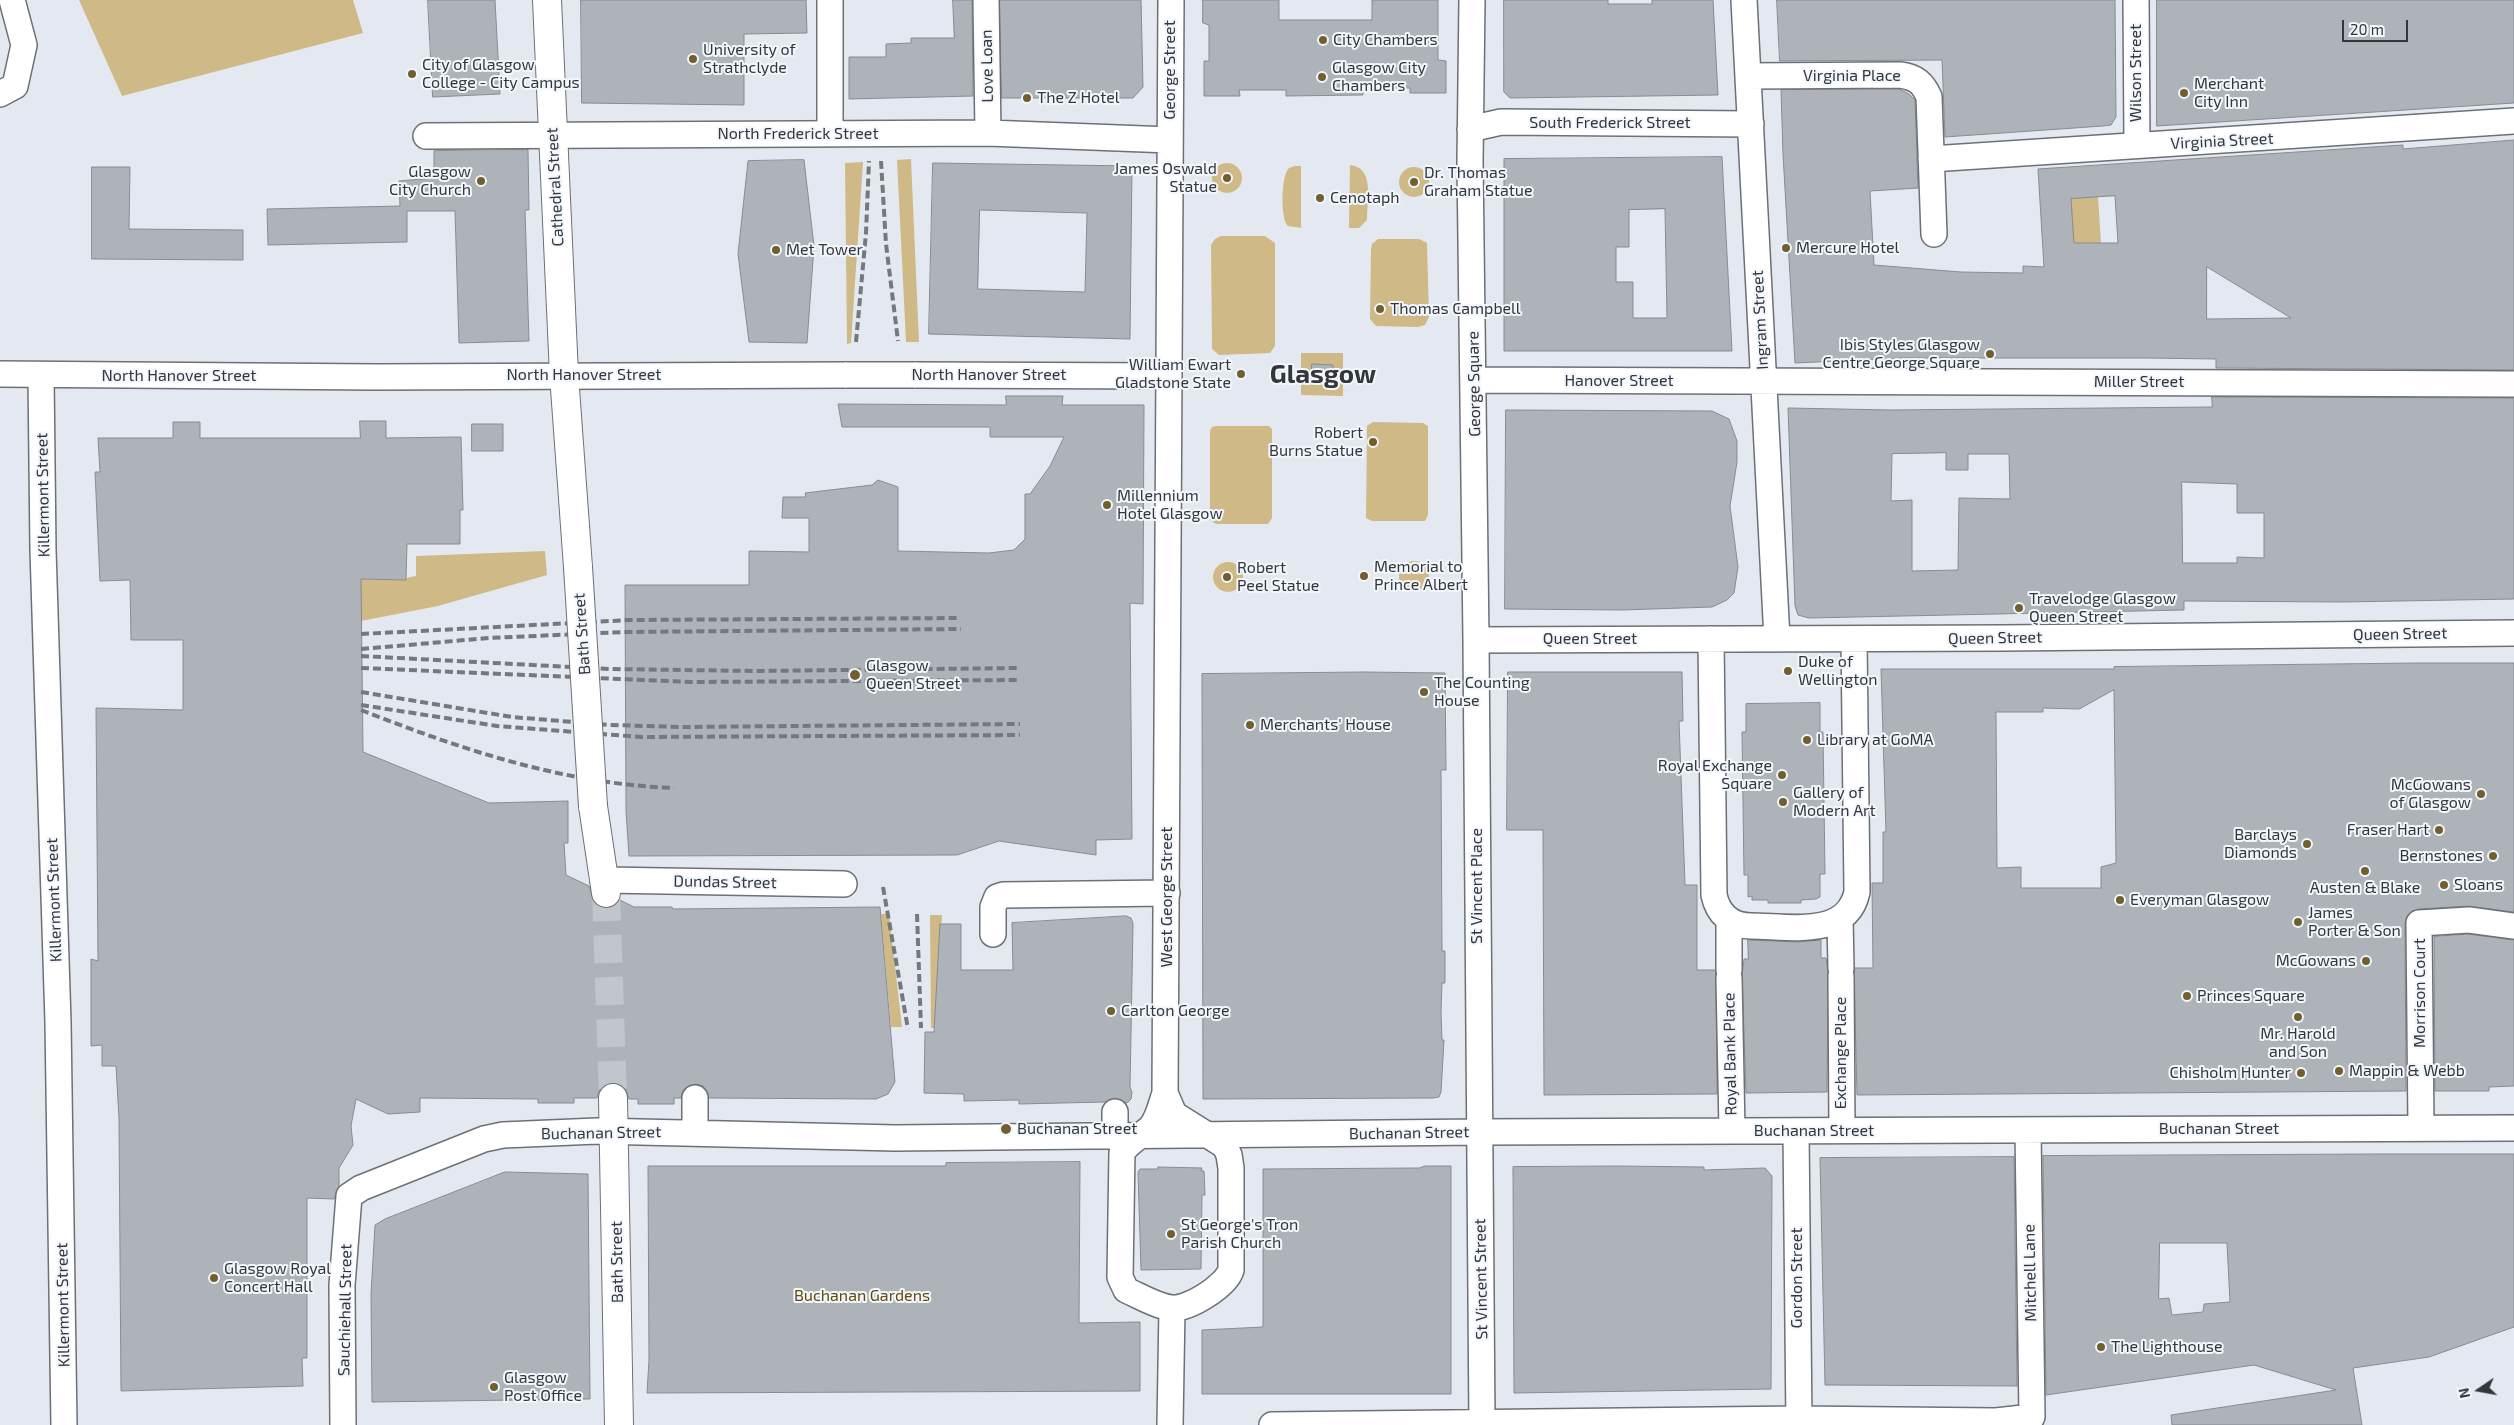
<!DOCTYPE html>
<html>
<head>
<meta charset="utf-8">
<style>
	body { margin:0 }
	#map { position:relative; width:2514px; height:1425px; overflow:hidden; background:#e4e9f1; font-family:"Exo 2",sans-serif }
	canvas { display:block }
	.north { position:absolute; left:2454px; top:1365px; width:50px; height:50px; -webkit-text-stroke:4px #f2f7fe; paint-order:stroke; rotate:258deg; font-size:14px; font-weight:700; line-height:20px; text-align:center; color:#343639 }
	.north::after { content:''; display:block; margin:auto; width:18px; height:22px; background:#343639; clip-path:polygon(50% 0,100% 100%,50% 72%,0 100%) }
	.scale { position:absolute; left:2342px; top:20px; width:66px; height:22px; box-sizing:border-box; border:2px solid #343639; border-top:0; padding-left:6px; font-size:15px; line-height:18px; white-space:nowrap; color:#343639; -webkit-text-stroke:4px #f2f7fe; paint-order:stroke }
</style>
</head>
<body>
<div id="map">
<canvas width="2514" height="1425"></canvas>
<div class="north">N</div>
<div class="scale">20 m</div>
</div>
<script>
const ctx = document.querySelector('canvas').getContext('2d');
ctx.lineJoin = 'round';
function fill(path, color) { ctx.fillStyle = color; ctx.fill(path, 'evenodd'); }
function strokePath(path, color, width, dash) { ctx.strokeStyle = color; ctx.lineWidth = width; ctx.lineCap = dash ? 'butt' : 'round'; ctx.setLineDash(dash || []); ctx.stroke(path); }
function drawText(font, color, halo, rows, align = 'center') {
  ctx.font = font + ' "Exo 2",sans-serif'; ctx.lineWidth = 4; ctx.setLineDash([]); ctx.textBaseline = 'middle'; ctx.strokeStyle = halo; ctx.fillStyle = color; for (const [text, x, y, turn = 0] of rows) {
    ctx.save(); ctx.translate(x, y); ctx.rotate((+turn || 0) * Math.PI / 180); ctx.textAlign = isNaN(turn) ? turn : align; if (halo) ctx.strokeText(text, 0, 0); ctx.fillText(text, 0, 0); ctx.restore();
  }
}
const green = new Path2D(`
	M 79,0 L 353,0 L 363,33 L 122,96 Z
	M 911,159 L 919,342 L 906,342 L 897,160 Z
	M 863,162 L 851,343 L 847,344 L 845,163 Z
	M1212 178a15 15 0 1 1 30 0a15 15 0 1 1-30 0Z
	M 1350,165 C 1375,167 1367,201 1367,220 L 1359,228 L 1349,228 Z
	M 1295,166 L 1301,166 L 1301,228 L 1288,226 C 1280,219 1281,175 1289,168 Z
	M1399 182a15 15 0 1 1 30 0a15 15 0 1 1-30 0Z
	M 2098,197 L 2101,243 L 2152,243 L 2179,268 L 2052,267 L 2071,198 Z
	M 1221,236 L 1265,236 L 1275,243 L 1275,346 L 1270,353 L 1219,355 L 1212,349 L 1211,245 L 1215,239 Z
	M 1378,239 L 1419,239 L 1427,243 L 1429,317 L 1425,325 L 1418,327 L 1376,326 L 1370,319 L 1371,249 L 1372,244 Z
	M 1301,353 L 1343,353 L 1343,396 L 1301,395 Z
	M 1373,422 L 1423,423 L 1428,426 L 1428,515 L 1425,521 L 1372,521 L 1366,518 L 1367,426 Z
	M 1216,426 L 1269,426 L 1272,429 L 1272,518 L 1268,524 L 1216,524 L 1210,520 L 1210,431 L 1212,427 Z
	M 545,551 L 547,575 L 438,606 L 361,621 L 361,579 L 406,580 L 406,578 L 416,576 L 416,556 Z
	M1399 576a15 15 0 1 1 30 0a15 15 0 1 1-30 0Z
	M1213 577a15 15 0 1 1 30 0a15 15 0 1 1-30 0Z
	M 881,914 L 889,914 L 902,1027 L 891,1027 Z
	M 930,915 L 942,915 L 936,1004 L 937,1028 L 931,1028 Z`);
const building = new Path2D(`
	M 428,0 L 495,0 L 500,94 L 433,97 Z
	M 581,0 L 806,0 L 807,33 L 744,34 L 744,105 L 582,103 Z
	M 953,0 L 972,0 L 973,96 L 849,99 L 849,57 L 886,57 L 886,44 L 911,43 L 911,38 L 954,38 Z
	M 1000,0 L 1141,0 L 1143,87 L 1133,98 L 1002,98 Z
	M 1203,0 L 1279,0 L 1279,20 L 1372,20 L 1372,0 L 1438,0 L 1438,60 L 1446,61 L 1446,93 L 1410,93 L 1410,88 L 1363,88 L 1363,95 L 1286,96 L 1286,90 L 1239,90 L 1240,96 L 1204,96 L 1204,61 L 1209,61 L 1209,25 L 1203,23 Z
	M 1504,0 L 1608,0 L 1608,4 L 1652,4 L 1652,0 L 1713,0 L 1718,95 L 1510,98 L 1504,92 Z
	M 1777,0 L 2115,0 L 2116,117 L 2111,125 L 2103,126 L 1945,137 L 1942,60 L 1780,61 Z
	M 2157,0 L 2514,0 L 2514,103 L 2157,126 Z
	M 1899,89 L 1909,94 L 1915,100 L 1918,188 L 1870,191 L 1874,265 L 1961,272 L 2023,273 L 2023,266 L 2044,267 L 2038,169 L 2403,145 L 2403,149 L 2514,140 L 2514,370 L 2216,368 L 2216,359 L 2145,358 L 1903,358 L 1795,363 L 1783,154 L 1781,90 ZM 2115,196 L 2118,243 L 2074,243 L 2071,199 ZM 2207,267 L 2291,318 L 2207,319 Z
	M 528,150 L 529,210 L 525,210 L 529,341 L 459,343 L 455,211 L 407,211 L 407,242 L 268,245 L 267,209 L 400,206 L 399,181 L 434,178 L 434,151 Z
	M 1722,157 L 1732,351 L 1504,351 L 1504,159 ZM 1665,209 L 1667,318 L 1633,318 L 1633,282 L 1616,282 L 1616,247 L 1629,247 L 1629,210 Z
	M 804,160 L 814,246 L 807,343 L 749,342 L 738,254 L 748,161 Z
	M 933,163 L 1132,166 L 1130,339 L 929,334 ZM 980,210 L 1087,213 L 1085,292 L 978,289 Z
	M 92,167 L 130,167 L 129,229 L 243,230 L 243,260 L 92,259 Z
	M 1312,364 L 1333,365 L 1333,384 L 1312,383 Z
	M 1006,396 L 1063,396 L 1062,405 L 1144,405 L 1143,604 L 1130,603 L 1132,839 L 1096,840 L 1096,855 L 999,841 L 957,855 L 629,856 L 626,811 L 625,585 L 749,585 L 749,551 L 809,552 L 809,518 L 782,518 L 783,497 L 806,497 L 805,493 L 872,485 L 878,480 L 898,487 L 898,551 L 989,553 L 1014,550 L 1025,539 L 1025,494 L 1030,494 L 1050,466 L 1064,437 L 990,437 L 990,427 L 842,427 L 838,404 L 1006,405 Z
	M 2212,397 L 2514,398 L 2514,599 L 2342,602 L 2184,601 L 2184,610 L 1809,618 L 1798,615 L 1795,606 L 1788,408 L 1891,410 L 2212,407 ZM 1946,453 L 1946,470 L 1968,470 L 1968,454 L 2009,454 L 2010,499 L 1959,498 L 1958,570 L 1912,571 L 1912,500 L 1891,501 L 1892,454 ZM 2182,482 L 2237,484 L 2237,513 L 2264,513 L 2264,558 L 2237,557 L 2237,563 L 2183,563 Z
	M 1506,410 L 1712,411 L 1729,419 L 1737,441 L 1737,462 L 1730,506 L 1738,567 L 1734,593 L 1727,600 L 1712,607 L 1622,610 L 1505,609 Z
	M 360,421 L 386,421 L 386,438 L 461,437 L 463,510 L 460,510 L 460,544 L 407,544 L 406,580 L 361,579 L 363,752 L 489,803 L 568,801 L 568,843 L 564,843 L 566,875 L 589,886 L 594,902 L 601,908 L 609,908 L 620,900 L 634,907 L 672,907 L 673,909 L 880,907 L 895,1082 L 888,1094 L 876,1099 L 709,1098 L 703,1086 L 695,1084 L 683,1090 L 681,1098 L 674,1098 L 674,1104 L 638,1104 L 638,1099 L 629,1099 L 626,1090 L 621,1085 L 613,1082 L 605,1085 L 599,1091 L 597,1098 L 574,1098 L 574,1103 L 538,1103 L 538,1099 L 420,1098 L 420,1112 L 388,1114 L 356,1099 L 351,1126 L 353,1145 L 339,1168 L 339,1186 L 334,1199 L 307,1198 L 307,1358 L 302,1358 L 303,1386 L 121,1391 L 119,1119 L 116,1066 L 102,1066 L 102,1045 L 91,1046 L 91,959 L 98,961 L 96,708 L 183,710 L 183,640 L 131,640 L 130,580 L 100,581 L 95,472 L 100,472 L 98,438 L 173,438 L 173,422 L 200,422 L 200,438 L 360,438 Z
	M 472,424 L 503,424 L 503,451 L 472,451 Z
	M 2414,663 L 2514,663 L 2514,912 L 2468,906 L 2418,909 L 2407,916 L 2405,923 L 2406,1091 L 1857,1095 L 1854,972 L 1855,968 L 1873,968 L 1872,883 L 1883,883 L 1883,832 L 1886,832 L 1881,669 L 2114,669 L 2114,667 ZM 2114,690 L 2116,863 L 2101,867 L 2101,888 L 2021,888 L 2021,867 L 1997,868 L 1996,712 L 2043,712 L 2043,708 L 2079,709 Z
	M 1365,672 L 1445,673 L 1446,770 L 1441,770 L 1442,951 L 1445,951 L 1445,983 L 1442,983 L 1441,1012 L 1442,1040 L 1444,1040 L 1441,1092 L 1439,1097 L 1433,1098 L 1203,1099 L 1202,674 Z
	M 1508,672 L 1682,672 L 1683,721 L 1679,721 L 1685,885 L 1697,885 L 1697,970 L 1715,970 L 1716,974 L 1717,1094 L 1544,1095 L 1543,830 L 1507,830 Z
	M 1820,703 L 1820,732 L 1823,732 L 1825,874 L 1820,874 L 1820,897 L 1816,899 L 1801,900 L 1801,903 L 1768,903 L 1768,900 L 1752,900 L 1752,896 L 1748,897 L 1748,875 L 1744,875 L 1742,732 L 1746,732 L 1746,704 Z
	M 1126,916 L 1131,918 L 1133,923 L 1130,1087 L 1132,1092 L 1131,1099 L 1127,1103 L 1115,1098 L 1105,1102 L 1019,1104 L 1019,1100 L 964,1101 L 964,1094 L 924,1093 L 925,1032 L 934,1032 L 940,924 L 961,924 L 961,970 L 1013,970 L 1012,923 Z
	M 2468,934 L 2514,940 L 2514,1086 L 2489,1087 L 2489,1091 L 2435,1091 L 2434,937 Z
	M 1748,940 L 1798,942 L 1821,940 L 1821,958 L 1826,958 L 1828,972 L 1827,1092 L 1746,1093 L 1742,974 L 1744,959 L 1748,959 Z
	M 2373,1154 L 2514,1154 L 2514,1327 L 2429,1357 L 2353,1368 L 2362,1425 L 2172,1425 L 2171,1415 L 2336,1390 L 2254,1365 L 2046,1395 L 2043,1156 ZM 2160,1243 L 2227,1243 L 2230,1302 L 2204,1304 L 2203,1312 L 2172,1315 L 2169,1298 L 2159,1299 Z
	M 2014,1157 L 2017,1386 L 1825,1385 L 1820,1158 Z
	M 1080,1162 L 1079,1323 L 1140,1322 L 1140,1391 L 647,1393 L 649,1360 L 648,1166 L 946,1166 L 946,1163 Z
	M 1425,1166 L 1451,1166 L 1451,1394 L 1202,1394 L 1202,1330 L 1263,1327 L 1263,1169 L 1419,1168 Z
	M 1618,1166 L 1704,1167 L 1704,1170 L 1765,1168 L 1772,1176 L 1771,1389 L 1514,1393 L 1513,1167 Z
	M 1158,1167 L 1202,1168 L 1201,1171 L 1204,1171 L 1205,1195 L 1202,1195 L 1201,1269 L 1141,1270 L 1138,1172 L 1140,1169 L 1158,1169 Z
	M 505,1172 L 588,1174 L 590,1399 L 372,1402 L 371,1294 L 375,1225 L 385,1219 Z`);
const secondaryTunnel = new Path2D(`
	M 606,893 L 613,1098`);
const street = new Path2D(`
	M 830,0 L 830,134
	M 986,0 L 988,133
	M 1472,0 L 1470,162 L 1476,640 L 1482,1425
	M 1744,0 L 1777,639
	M 2136,0 L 2137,145
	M 1748,76 L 1900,75 C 1916,77 1923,83 1929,97 L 1934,234
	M 0,94 L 15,86 L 24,45 L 12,0
	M 1470,129 L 1501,122 L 1751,124
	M 426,136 L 988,133 L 1170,140
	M 1931,159 L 2514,121
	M 0,374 L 376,377 L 847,375
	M 41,375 L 43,550 L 58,1022 L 64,1425
	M 914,375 L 1169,376
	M 1474,380 L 2514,384
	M 1711,639 L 1714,895 C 1718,914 1731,926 1751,926 C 1788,926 1847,939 1857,892 L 1854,639
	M 1476,640 L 2003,638 L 2514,633
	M 605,880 L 844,884
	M 1840,919 L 1841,968
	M 993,934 L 993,907 L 997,897 L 1003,895 L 1167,893
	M 1729,970 L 1729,920
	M 1841,976 L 1842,1130
	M 1729,978 L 1732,1131
	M 1165,1093 C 1161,1104 1158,1121 1149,1129 C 1139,1137 1130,1141 1122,1152 L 1120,1277 L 1126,1290 C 1140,1296 1156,1306 1171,1308 C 1188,1310 1226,1286 1231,1270 L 1231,1168 L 1229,1155 L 1225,1146 L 1174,1114 L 1165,1093 L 1171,0
	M 695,1098 L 695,1132
	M 1115,1112 L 1115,1137
	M 2421,1128 L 2419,923 L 2469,920 L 2514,926
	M 1796,1131 L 1799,1425
	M 343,1425 L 342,1285 L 349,1196 L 361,1188 L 484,1139 L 503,1135 L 597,1131 L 895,1138 L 1480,1132 L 2514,1128
	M 1170,1425 L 1172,1308
	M 1272,1425 L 1798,1419 L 1996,1421 L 2032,1417 L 2028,1130`);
const secondary = new Path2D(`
	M 547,0 L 564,375 L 578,567
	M 593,806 L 606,893
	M 613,1098 L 619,1425`);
const rail = new Path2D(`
	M 881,161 L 886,244 L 898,341
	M 856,342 L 866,233 L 869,161
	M 361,634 L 630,620 L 960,618
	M 361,649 L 489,638 L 624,632 L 961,629
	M 361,656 L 610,669 L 756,671 L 1018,668
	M 361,668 L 692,682 L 1018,680
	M 361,692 L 512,717 L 610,725 L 683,727 L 1020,724
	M 361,705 L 497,726 L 641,737 L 1020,735
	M 361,710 C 463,750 564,784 674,788
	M 883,887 L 908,1029
	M 917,914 L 921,1028`);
const streetBridge = new Path2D(`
	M 847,375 L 914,375`);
const secondaryBridge = new Path2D(`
	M 578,567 L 593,806`);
const markers = [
	[1323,40,5,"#735f2e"],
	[693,59,5,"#735f2e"],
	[412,74,5,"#735f2e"],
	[1322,77,5,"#735f2e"],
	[2184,93,5,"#735f2e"],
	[1027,98,5,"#735f2e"],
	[1227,178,5,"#735f2e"],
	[481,181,5,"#735f2e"],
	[1414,182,5,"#735f2e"],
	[1320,198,5,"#735f2e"],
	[1786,248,5,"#735f2e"],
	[776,250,5,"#735f2e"],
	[1380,309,5,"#735f2e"],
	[1990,354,5,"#735f2e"],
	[1241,374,5,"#735f2e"],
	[1373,442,5,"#735f2e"],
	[1107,505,5,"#735f2e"],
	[1364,576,5,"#735f2e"],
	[1227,577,5,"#735f2e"],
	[2019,608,5,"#735f2e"],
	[1788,671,5,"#735f2e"],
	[855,675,6,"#735f2e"],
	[1424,692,5,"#735f2e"],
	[1250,725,5,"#735f2e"],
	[1807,740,5,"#735f2e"],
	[1782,775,5,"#735f2e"],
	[2481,794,5,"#735f2e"],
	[1783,802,5,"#735f2e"],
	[2439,830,5,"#735f2e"],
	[2307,844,5,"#735f2e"],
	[2493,856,5,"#735f2e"],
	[2365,871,5,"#735f2e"],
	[2444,885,5,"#735f2e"],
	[2120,900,5,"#735f2e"],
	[2298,922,5,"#735f2e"],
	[2366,961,5,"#735f2e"],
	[2187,996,5,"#735f2e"],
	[1111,1011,5,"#735f2e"],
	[2298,1017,5,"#735f2e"],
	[2339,1071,5,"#735f2e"],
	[2301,1073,5,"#735f2e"],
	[1006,1129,6,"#735f2e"],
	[1171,1234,5,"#735f2e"],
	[214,1278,5,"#735f2e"],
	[2101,1347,5,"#735f2e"],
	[494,1387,5,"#735f2e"]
];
const poiNames = [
	["City Chambers",1333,40],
	["University of",703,50],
	["Strathclyde",703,68],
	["City of Glasgow",422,65],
	["College - City Campus",422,83],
	["Glasgow City",1332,68],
	["Chambers",1332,86],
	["Merchant",2194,84],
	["City Inn",2194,102],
	["The Z Hotel",1037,98],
	["James Oswald",1217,169,"right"],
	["Statue",1217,187,"right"],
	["Glasgow",471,172,"right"],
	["City Church",471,190,"right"],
	["Dr. Thomas",1424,173],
	["Graham Statue",1424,191],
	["Cenotaph",1330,198],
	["Mercure Hotel",1796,248],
	["Met Tower",786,250],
	["Thomas Campbell",1390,309],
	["Ibis Styles Glasgow",1980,345,"right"],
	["Centre George Square",1980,363,"right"],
	["William Ewart",1231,365,"right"],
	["Gladstone State",1231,383,"right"],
	["Robert",1363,433,"right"],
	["Burns Statue",1363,451,"right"],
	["Millennium",1117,496],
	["Hotel Glasgow",1117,514],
	["Memorial to",1374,567],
	["Prince Albert",1374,585],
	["Robert",1237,568],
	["Peel Statue",1237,586],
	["Travelodge Glasgow",2029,599],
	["Queen Street",2029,617],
	["Duke of",1798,662],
	["Wellington",1798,680],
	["Glasgow",866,666],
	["Queen Street",866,684],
	["The Counting",1434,683],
	["House",1434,701],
	["Merchants' House",1260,725],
	["Library at GoMA",1817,740],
	["Royal Exchange",1772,766,"right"],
	["Square",1772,784,"right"],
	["McGowans",2471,785,"right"],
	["of Glasgow",2471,803,"right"],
	["Gallery of",1793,793],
	["Modern Art",1793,811],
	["Fraser Hart",2429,830,"right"],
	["Barclays",2297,835,"right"],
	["Diamonds",2297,853,"right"],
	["Bernstones",2483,856,"right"],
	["Sloans",2454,885],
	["Austen & Blake",2365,888,"center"],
	["Everyman Glasgow",2130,900],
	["James",2308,913],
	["Porter & Son",2308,931],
	["McGowans",2356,961,"right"],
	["Princes Square",2197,996],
	["Carlton George",1121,1011],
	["Mr. Harold",2298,1034,"center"],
	["and Son",2298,1052,"center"],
	["Mappin & Webb",2349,1071],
	["Chisholm Hunter",2291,1073,"right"],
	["Buchanan Street",1017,1129],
	["St George's Tron",1181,1225],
	["Parish Church",1181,1243],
	["Glasgow Royal",224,1269],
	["Concert Hall",224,1287],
	["The Lighthouse",2111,1347],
	["Glasgow",504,1378],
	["Post Office",504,1396]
];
const streetNames = [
	["Love Loan",987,66,-91],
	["George Street",1170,70,-90],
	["Wilson Street",2136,73,-90],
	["Virginia Place",1852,76],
	["South Frederick Street",1610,123],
	["North Frederick Street",798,134],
	["Virginia Street",2222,141,-3],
	["Cathedral Street",555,187,-93],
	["Ingram Street",1760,320,-93],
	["North Hanover Street",584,375],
	["North Hanover Street",989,375],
	["North Hanover Street",179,376],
	["Hanover Street",1619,381],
	["Miller Street",2139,382],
	["George Square",1474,384,-91],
	["Killermont Street",43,495,-91],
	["Bath Street",582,634,-94],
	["Queen Street",2400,634,-1],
	["Queen Street",1995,638,-1],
	["Queen Street",1590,639],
	["Dundas Street",725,882,1],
	["St Vincent Place",1477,886,-90],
	["West George Street",1167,897,-90],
	["Killermont Street",54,900,-92],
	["Morrison Court",2420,993,-90],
	["Exchange Place",1841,1053,-90],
	["Royal Bank Place",1730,1054,-91],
	["Buchanan Street",2219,1129],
	["Buchanan Street",1814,1131],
	["Buchanan Street",601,1133,-1],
	["Buchanan Street",1409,1133,-1],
	["Bath Street",617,1262,-91],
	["Mitchell Lane",2030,1273,-91],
	["Gordon Street",1797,1278,-90],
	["St Vincent Street",1481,1279,-91],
	["Killermont Street",63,1305,-91],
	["Sauchiehall Street",345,1310,-89]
];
const parkNames = [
	["Buchanan Gardens",862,1296]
];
const townNames = [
	["Glasgow",1323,374]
];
fill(green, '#cfb986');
fill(building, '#aeb2b9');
strokePath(building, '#878c92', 1);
strokePath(secondaryTunnel, '#c1c5cc', 28, [28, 14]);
strokePath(street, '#6c7077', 28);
strokePath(secondary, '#6c7077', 30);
strokePath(street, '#fff', 25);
strokePath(secondary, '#fff', 28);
strokePath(rail, '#75787d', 4, [8, 4]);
strokePath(streetBridge, '#6c7077', 28, []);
strokePath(secondaryBridge, '#6c7077', 30, []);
strokePath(streetBridge, '#fff', 25);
strokePath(secondaryBridge, '#fff', 28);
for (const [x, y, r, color] of markers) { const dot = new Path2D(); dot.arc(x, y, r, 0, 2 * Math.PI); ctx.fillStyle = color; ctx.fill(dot); strokePath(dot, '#f2f7fe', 2); }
drawText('16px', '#343639', '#f2f7fe', poiNames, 'left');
drawText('16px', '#343639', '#f2f7fe', streetNames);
drawText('16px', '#614a06', '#f2f7fe', parkNames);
drawText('bold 26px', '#343639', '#f2f7fe', townNames);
</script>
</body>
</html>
